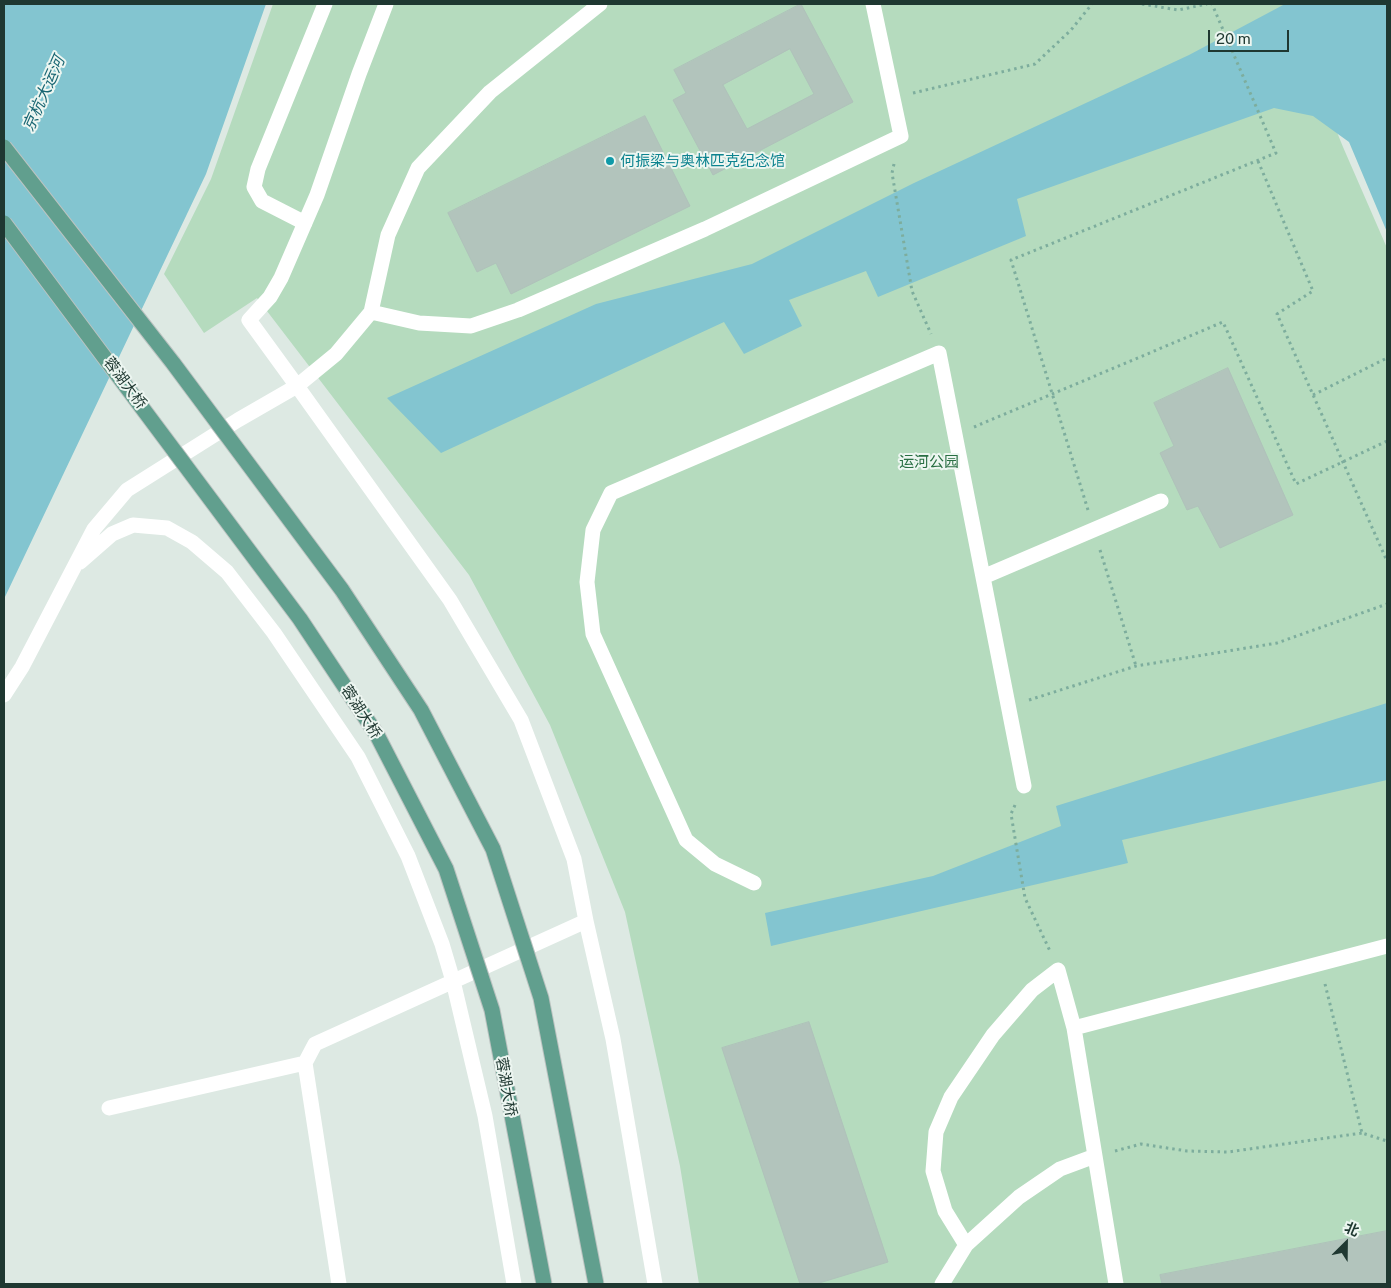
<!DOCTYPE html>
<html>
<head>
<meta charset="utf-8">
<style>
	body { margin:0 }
	#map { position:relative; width:1391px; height:1288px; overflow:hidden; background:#dde9e3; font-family:"Public Sans","Noto Sans SC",sans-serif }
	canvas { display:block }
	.frame { position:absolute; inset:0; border:5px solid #1f3831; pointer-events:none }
	.north { position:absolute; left:1321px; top:1218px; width:50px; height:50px; -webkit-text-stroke:4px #edf6f1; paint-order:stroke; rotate:23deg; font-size:14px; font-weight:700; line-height:20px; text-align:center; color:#1f3831 }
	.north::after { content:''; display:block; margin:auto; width:18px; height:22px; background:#1f3831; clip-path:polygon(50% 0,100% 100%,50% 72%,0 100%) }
	.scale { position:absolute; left:1208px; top:30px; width:81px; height:22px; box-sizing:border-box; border:2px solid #1f3831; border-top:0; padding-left:6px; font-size:15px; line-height:18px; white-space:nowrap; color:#1f3831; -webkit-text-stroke:4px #edf6f1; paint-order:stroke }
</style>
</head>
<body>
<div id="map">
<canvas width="1391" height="1288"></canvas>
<div class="frame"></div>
<div class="north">北</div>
<div class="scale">20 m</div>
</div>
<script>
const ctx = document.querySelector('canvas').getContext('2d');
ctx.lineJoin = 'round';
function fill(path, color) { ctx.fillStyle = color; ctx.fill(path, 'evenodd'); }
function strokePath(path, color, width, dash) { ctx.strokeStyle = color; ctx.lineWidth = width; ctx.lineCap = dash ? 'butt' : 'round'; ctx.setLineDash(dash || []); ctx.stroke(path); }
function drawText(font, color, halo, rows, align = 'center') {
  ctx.font = font + ' "Public Sans","Noto Sans SC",sans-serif'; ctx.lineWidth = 4; ctx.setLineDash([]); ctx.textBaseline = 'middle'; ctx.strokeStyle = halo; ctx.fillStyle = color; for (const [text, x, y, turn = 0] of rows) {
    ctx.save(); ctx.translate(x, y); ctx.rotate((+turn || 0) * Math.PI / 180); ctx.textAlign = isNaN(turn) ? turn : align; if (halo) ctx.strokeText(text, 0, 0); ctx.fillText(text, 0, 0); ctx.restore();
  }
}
const green = new Path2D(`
	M 273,4 L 1285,4 L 1343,147 L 1387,248 L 1387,1284 L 699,1284 L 680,1166 L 625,912 L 550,725 L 469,575 L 257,298 L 204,333 L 164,274 L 211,179 Z`);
const water = new Path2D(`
	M 4,4 L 266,4 L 206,174 L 4,599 Z
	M 1285,4 L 1387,4 L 1387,232 L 1349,142 L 1313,116 L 1274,108 L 1017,199 L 1026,236 L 878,297 L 866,271 L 789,300 L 802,326 L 744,354 L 724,322 L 441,453 L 387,398 L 596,304 L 752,264 L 914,183 L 1189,55 Z
	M 1387,703 L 1387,780 L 1122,840 L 1128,863 L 771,946 L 765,913 L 933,876 L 1061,826 L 1056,806 Z`);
const building = new Path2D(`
	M 801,4 L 853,102 L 713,175 L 673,100 L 686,93 L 674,70 ZM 790,49 L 814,94 L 747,129 L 723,85 Z
	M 645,116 L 690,206 L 511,294 L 496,263 L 477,272 L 448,213 Z
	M 1228,368 L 1293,515 L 1220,548 L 1198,506 L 1187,510 L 1160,453 L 1174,446 L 1154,403 Z
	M 809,1022 L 888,1262 L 816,1284 L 800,1284 L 722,1048 Z
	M 1387,1231 L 1387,1284 L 1162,1284 L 1160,1275 Z`);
const path = new Path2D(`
	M 1142,4 L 1178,10 L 1207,4
	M 913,93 L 1035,64 L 1071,30 L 1092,4
	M 1258,161 L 1313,291 L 1277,314 L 1387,561
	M 894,164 L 892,173 L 912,291 L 931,334
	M 1313,395 L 1387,358
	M 974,427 L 1223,322 L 1296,484 L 1387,441
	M 1088,510 L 1011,260 L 1276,153 L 1212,4
	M 1100,550 L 1136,666
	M 1029,700 L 1136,666 L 1277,643 L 1387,604
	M 1015,805 L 1011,814 L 1025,898 L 1050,951
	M 1325,984 L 1362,1133 L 1387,1141
	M 1115,1151 L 1141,1144 L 1187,1151 L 1228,1152 L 1362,1133`);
const lane = new Path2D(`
	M 386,4 L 359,74 L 317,195 L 281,278 L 270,297 L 249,320 L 297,386 L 336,354 L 371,312 L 388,235 L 418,168 L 490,92 L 600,4
	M 305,223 L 262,201 L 254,187 L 258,169 L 325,4
	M 371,312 L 419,323 L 471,326 L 518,310 L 705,229 L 901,136 L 873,4
	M 983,577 L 1161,501
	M 754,883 L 715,864 L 686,840 L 593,634 L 587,582 L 593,530 L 611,493 L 939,353 L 1024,786
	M 1074,1028 L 1116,1284
	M 966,1245 L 1019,1197 L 1060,1169 L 1095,1156
	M 942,1284 L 966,1245 L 945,1211 L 933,1171 L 936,1132 L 951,1097 L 993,1035 L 1032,990 L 1058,970 L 1074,1028 L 1387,946`);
const street = new Path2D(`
	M 80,562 L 112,534 L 133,525 L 167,528 L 192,542 L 227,572 L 274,633 L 358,757 L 408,856 L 442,944 L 453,981 L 485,1116 L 514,1284
	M 4,695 L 22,667 L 94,529 L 127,490 L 238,420 L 297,386 L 450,600 L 521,720 L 574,859 L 586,921 L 613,1039 L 655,1284
	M 109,1108 L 305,1063
	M 339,1284 L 305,1063 L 315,1044 L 586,921`);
const primaryBridge = new Path2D(`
	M 4,147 L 173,363 L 342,590 L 421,710 L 493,849 L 541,998 L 596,1284
	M 4,223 L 300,619 L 377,735 L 446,869 L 492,1010 L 544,1284`);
const markers = [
	[610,161,5,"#0f9aa8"]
];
const cultureNames = [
	["何振梁与奥林匹克纪念馆",620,161]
];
const streetNames = [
	["蓉湖大桥",125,383,53],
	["蓉湖大桥",361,712,57],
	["蓉湖大桥",506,1087,80]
];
const parkNames = [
	["运河公园",929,462]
];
const waterNames = [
	["京杭大运河",44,94,-66]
];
fill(green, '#b5dbbe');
fill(water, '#83c5d0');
fill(building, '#b2c4bc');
strokePath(building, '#afc2ba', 1);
strokePath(path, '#7dad9d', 3, [2.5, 4]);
strokePath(lane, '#fff', 15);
strokePath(street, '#fff', 15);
strokePath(primaryBridge, '#bcc3c1', 17, []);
strokePath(primaryBridge, '#619f8e', 15);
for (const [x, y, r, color] of markers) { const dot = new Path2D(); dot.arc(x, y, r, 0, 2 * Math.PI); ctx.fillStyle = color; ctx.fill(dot); strokePath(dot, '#edf6f1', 2); }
drawText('15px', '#0d838f', '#edf6f1', cultureNames, 'left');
drawText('15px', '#1f3831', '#edf6f1', streetNames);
drawText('15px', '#296f43', '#edf6f1', parkNames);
drawText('italic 16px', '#196673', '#edf6f1', waterNames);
</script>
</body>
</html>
